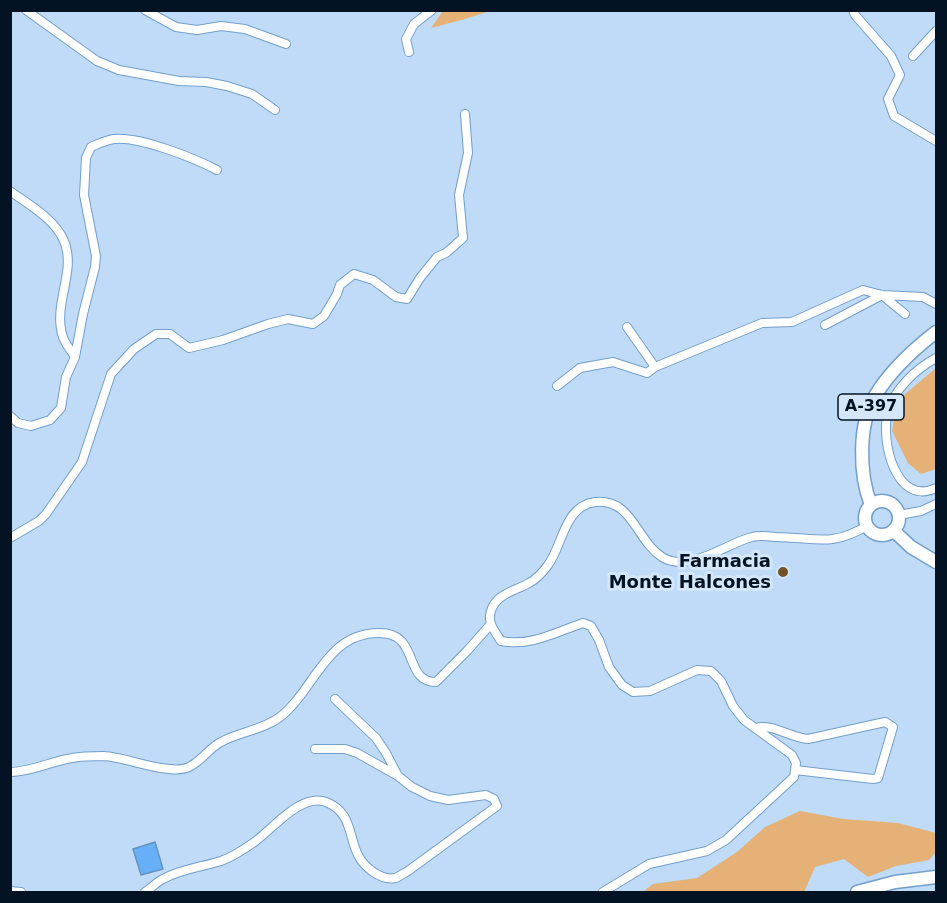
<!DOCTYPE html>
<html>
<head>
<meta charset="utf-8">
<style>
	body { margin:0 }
	#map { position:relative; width:947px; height:903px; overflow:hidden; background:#bfdbf7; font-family:"DejaVu Sans",sans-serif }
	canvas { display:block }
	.frame { position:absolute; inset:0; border:12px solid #031324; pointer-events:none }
</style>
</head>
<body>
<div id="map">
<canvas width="947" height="903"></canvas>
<div class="frame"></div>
</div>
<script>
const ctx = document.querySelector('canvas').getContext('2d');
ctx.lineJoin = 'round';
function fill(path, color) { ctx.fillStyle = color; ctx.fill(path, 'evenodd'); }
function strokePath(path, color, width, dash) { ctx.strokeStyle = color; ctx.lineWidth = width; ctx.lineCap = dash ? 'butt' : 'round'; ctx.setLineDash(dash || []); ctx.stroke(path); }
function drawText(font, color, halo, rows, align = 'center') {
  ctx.font = font + ' "DejaVu Sans",sans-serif'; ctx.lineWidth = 6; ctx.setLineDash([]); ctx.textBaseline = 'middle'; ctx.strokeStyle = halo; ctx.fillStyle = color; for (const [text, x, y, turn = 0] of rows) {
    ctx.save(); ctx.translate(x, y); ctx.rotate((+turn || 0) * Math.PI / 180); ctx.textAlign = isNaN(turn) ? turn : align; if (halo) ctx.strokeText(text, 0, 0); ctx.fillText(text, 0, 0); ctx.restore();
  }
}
const green = new Path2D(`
	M 443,11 L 443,10 L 490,11 L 465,19 L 431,28 Z
	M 936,368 L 936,469 L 921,474 L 908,463 L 892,431 L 895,413 L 905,394 Z
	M 800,811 L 843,819 L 898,823 L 936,833 L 936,852 L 929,860 L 896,866 L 868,877 L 844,859 L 815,867 L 804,892 L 643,892 L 653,884 L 697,878 L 737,852 L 765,827 Z`);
const building = new Path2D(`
	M 155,842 L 163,869 L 141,875 L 133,849 Z`);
const minor = new Path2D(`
	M 26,10 L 97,61 L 119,70 L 179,81 L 206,82 L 227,86 L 252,94 L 275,110
	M 145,10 L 176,27 L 197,30 L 221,26 L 245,29 L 286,44
	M 853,10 L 855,15 L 891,56 L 900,75 L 888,99 L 894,116 L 936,141
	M 409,52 L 406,39 L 414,24 L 432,10
	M 913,56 L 936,31
	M 10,191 C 28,204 55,219 64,241 C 77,271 52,305 63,337 C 65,344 71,350 75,357
	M 882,295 L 905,314
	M 825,325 L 882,295
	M 627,327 L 655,367
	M 936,358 C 916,369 894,389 888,412 C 880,441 896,507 936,488
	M 557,386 L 580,368 L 613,362 L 647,373 L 655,367 L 762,323 L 792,322 L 863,290 L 882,295 L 923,297 L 936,304
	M 10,416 L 18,423 L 31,426 L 50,420 L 61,408 L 66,377 L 75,357 L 83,314 L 95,267 L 96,256 L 84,195 L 86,158 L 91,147 C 98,144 106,140 114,139 C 139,136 194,158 217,170
	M 899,515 L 921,511 L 936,504
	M 10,538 L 39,521 L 46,514 L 82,462 L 111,374 L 134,349 L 156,334 L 170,334 L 189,348 L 223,340 L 268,324 L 288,319 L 313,324 L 324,316 L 337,294 L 340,285 L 354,274 L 373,280 L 396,297 L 407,299 L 420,278 L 437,257 L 446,253 L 463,238 L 459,195 L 468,153 L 465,114
	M 335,699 L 376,738 L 386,753 L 398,776
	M 756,728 C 772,723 791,738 808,739 L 885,722 L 893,727 L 878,778 L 873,779 L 795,770
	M 10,772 C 31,772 52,761 72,758 C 82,756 94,756 104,756 C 126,757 170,776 189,767 C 202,761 209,748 221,742 C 239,732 263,730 280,717 C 315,690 326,632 380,633 C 420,633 403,682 436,682 L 467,651 L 490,625
	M 10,891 L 21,892
	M 145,892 C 151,888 157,882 163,879 C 181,869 202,867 221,861 C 232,857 243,850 253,843 C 271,831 301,792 326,802 C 352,812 348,835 358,855 C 364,867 381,881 395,878 C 399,877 404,873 408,871 L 497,806 L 494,799 L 486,795 L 448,800 L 430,796 L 412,787 L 398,776 L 357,753 L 345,749 L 315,749
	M 603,892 L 649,864 L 707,851 L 726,840 L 794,777 L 796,763 L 792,755 L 744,720 L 733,706 L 721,681 L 711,671 L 697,670 L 650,691 L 633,692 L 622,685 L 609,667 L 599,640 L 591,626 L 583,623 C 556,632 530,647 501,641 C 494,630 486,622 492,608 C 499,593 515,591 529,583 C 537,579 543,572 548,565 C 563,545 564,506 595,502 C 632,498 636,540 662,557 C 689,574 727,543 752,537 C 759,535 768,536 775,537 C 815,537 829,548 867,526`);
const primary = new Path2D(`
	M865 518a17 17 0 1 1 34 0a17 17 0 1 1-34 0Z
	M 871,505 C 859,475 858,424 875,396 C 890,371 914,349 936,332
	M 894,531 L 911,547 L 936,562
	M 857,892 L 895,882 L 936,877`);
const markers = [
	[783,572,6,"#725028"]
];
const shields = [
	[871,407,66]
];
const shieldNames = [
	["A-397",871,407]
];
const poiNames = [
	["Farmacia",771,562],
	["Monte Halcones",771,583]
];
fill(green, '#e5b176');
fill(building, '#67b0f8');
strokePath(building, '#6793bf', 1.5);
strokePath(minor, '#729fcc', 10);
strokePath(primary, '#729fcc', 15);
strokePath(minor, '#fff', 8);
strokePath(primary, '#fff', 12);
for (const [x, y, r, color] of markers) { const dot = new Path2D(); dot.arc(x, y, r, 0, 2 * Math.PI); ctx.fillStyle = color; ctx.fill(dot); strokePath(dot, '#d4e7fa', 2); }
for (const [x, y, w] of shields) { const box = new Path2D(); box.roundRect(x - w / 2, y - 13, w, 26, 4.5); ctx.fillStyle = '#d4e7fa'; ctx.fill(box); strokePath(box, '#031324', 1.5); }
drawText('bold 16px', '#031324', null, shieldNames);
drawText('bold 18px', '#031324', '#d4e7fa', poiNames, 'right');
</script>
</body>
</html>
